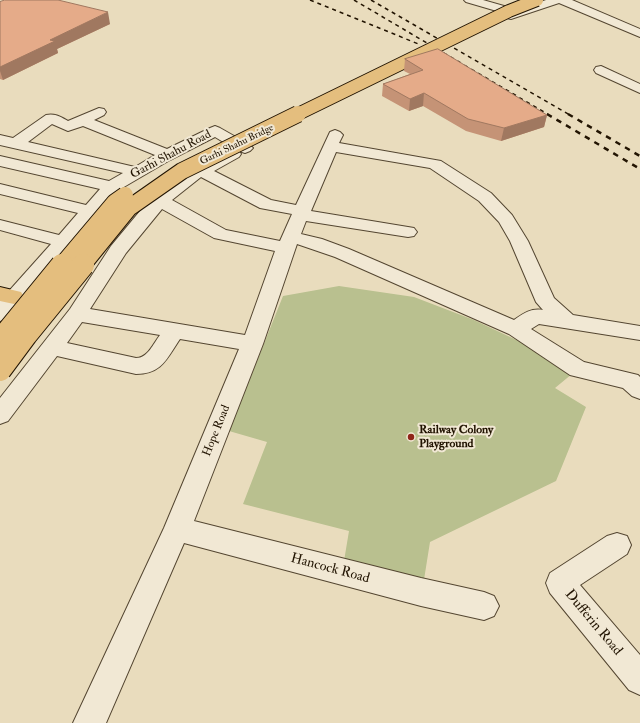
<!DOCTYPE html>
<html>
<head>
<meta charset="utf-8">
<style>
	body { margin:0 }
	canvas { display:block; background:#e9dcbd }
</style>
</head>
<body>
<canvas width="640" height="723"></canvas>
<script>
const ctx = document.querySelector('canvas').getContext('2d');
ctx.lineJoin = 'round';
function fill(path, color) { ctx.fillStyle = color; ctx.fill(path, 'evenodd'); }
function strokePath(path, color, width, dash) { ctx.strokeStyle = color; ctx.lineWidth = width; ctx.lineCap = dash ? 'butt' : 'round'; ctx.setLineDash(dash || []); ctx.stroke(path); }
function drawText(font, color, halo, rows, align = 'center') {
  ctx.font = font + ' "IM FELL Double Pica",serif'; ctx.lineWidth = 4; ctx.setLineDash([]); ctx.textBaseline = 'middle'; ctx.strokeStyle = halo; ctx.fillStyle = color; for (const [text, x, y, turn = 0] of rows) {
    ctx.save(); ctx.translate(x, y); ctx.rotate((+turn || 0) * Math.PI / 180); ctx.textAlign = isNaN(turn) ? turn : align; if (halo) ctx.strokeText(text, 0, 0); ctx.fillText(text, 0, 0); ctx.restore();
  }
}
const green = new Path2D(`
	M 339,286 L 414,297 L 474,320 L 578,369 L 555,388 L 586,407 L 556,481 L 430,542 L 423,586 L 343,567 L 349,531 L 243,504 L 267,442 L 229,431 L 283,296 Z`);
const minor = new Path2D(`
	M 464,0 L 483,0 L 518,10 L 546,0 L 572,0 L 640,29 L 640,37 L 559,3 L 511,19 L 507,18 L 505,16 L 507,14 L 466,2 Z
	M 601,66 L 640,84 L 640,93 L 596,73 L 594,70 L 596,67 Z
	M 99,108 L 104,109 L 106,112 L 104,115 L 94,120 L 167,149 L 210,128 L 215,126 L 220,128 L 250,145 L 253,148 L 250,151 L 245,153 L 239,151 L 241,154 L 239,157 L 214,171 L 271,200 L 296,205 L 330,132 L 335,130 L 340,132 L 343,135 L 339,143 L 441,161 L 491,193 L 512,215 L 528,241 L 554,298 L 573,315 L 640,326 L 640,340 L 539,324 L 531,329 L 584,362 L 638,375 L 640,377 L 640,399 L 632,396 L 623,388 L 570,375 L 509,334 L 335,257 L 297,244 L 263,344 L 194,521 L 421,578 L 484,592 L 494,596 L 499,606 L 494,616 L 484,620 L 421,606 L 184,543 L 106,723 L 73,723 L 164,528 L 239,349 L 180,339 C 167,358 162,374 136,374 L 57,356 L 8,421 L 0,424 L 0,398 L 70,309 L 111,246 L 145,205 L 185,173 L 227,151 L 233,149 L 238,151 L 215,137 L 170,160 L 117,191 L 7,319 L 0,321 L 0,301 L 51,244 L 0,230 L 0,220 L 59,235 L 78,213 L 0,194 L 0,184 L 86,205 L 100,189 L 0,166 L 0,156 L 109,181 L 123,173 L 0,145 L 0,135 L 13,138 L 46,115 C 55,113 61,117 68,121 ZM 52,124 L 68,131 L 83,126 L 155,155 L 135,167 L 28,142 ZM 336,152 L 430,168 L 479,201 L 499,222 L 510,241 L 536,302 L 543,310 C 531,308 524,313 514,320 L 349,249 L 322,239 L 301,234 L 306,221 L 408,237 L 414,236 L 417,232 L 414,228 L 408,227 L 311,211 ZM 201,177 L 260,208 L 292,214 L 280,241 L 226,230 L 172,200 ZM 162,209 L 214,238 L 275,251 L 245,335 L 90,309 L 126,253 ZM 82,322 L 160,335 C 153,344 148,358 136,358 L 67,343 Z
	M 617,533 L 627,536 L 631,545 L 627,554 L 580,585 L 640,655 L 640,695 L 629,690 L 550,593 L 546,583 L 550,573 L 607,536 Z`);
const major = new Path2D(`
	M 0,287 L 21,292 L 24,297 L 21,302 L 14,304 L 0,301 Z`);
const railFar1 = new Path2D(`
	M 310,0 L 421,45
	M 354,0 L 549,115
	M 371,0 L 570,115`);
const rail = new Path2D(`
	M 547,114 L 640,169
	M 568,114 L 640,156`);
const majorBridgeFar2 = new Path2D(`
	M 296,115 L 509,11 L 537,0`);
const majorBridgeFar1 = new Path2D(`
	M 61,266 L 115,202 L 125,195
	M 82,266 L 129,208 L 182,171 L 298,114`);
const majorBridge = new Path2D(`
	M 0,341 L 62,265
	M 0,370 L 26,335 L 83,265`);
const wall = new Path2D(`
	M 0,2 L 110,24 L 57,49 L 58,53 L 3,80 L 0,79 Z
	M 405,59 L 547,115 L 544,127 L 501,141 L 466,131 L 423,106 L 409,111 L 382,96 L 383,84 L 410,74 L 404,71 Z`);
const shadedWall = new Path2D(`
	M 108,12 L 110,24 L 57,49 L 58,53 L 3,80 L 0,71 L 0,67 L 50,40 Z
	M 424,93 L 423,106 L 409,111 L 410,99 Z
	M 547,115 L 544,127 L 501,141 L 504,128 Z`);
const building = new Path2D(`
	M 5,0 L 58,0 L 108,12 L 50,40 L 55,41 L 0,67 L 0,2 Z
	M 438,49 L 547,115 L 504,128 L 468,119 L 424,93 L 410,99 L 383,84 L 423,70 L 405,59 Z`);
const markers = [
	[411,437,4,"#8f2418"]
];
const farStreetnames = [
	["Garhi Shahu Bridge",237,145,-26]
];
const streetNames = [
	["Garhi Shahu Road",171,155,-28],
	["Hope Road",217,431,-68]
];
const poiNames = [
	["Railway Colony",419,430],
	["Playground",419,444]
];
const nearStreetnames = [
	["Hancock Road",330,569,15],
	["Dufferin Road",593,623,50]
];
fill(green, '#b9c08f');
strokePath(minor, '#544631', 2);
strokePath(major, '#221402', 2);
fill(minor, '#f1e8d4');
fill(major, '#e4be7e');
strokePath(railFar1, '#221402', 1.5, [4, 4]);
strokePath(rail, '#221402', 2.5, [5.5, 5.5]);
strokePath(majorBridgeFar2, '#221402', 14, []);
strokePath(majorBridgeFar1, '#221402', 18, []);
strokePath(majorBridge, '#221402', 24, []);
strokePath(majorBridgeFar2, '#e4be7e', 12);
strokePath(majorBridgeFar1, '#e4be7e', 16);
strokePath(majorBridge, '#e4be7e', 22);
fill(wall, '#c59376');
fill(shadedWall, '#a07860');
fill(building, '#e5ab89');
strokePath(building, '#a07860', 1);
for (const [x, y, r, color] of markers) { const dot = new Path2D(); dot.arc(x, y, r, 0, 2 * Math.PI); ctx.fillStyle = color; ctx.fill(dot); strokePath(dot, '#f1e8d4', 1.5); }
drawText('10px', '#221402', '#f1e8d4', farStreetnames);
drawText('12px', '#221402', '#f1e8d4', streetNames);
drawText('bold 12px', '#221402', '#f1e8d4', poiNames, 'left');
drawText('14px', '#221402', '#f1e8d4', nearStreetnames);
</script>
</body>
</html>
